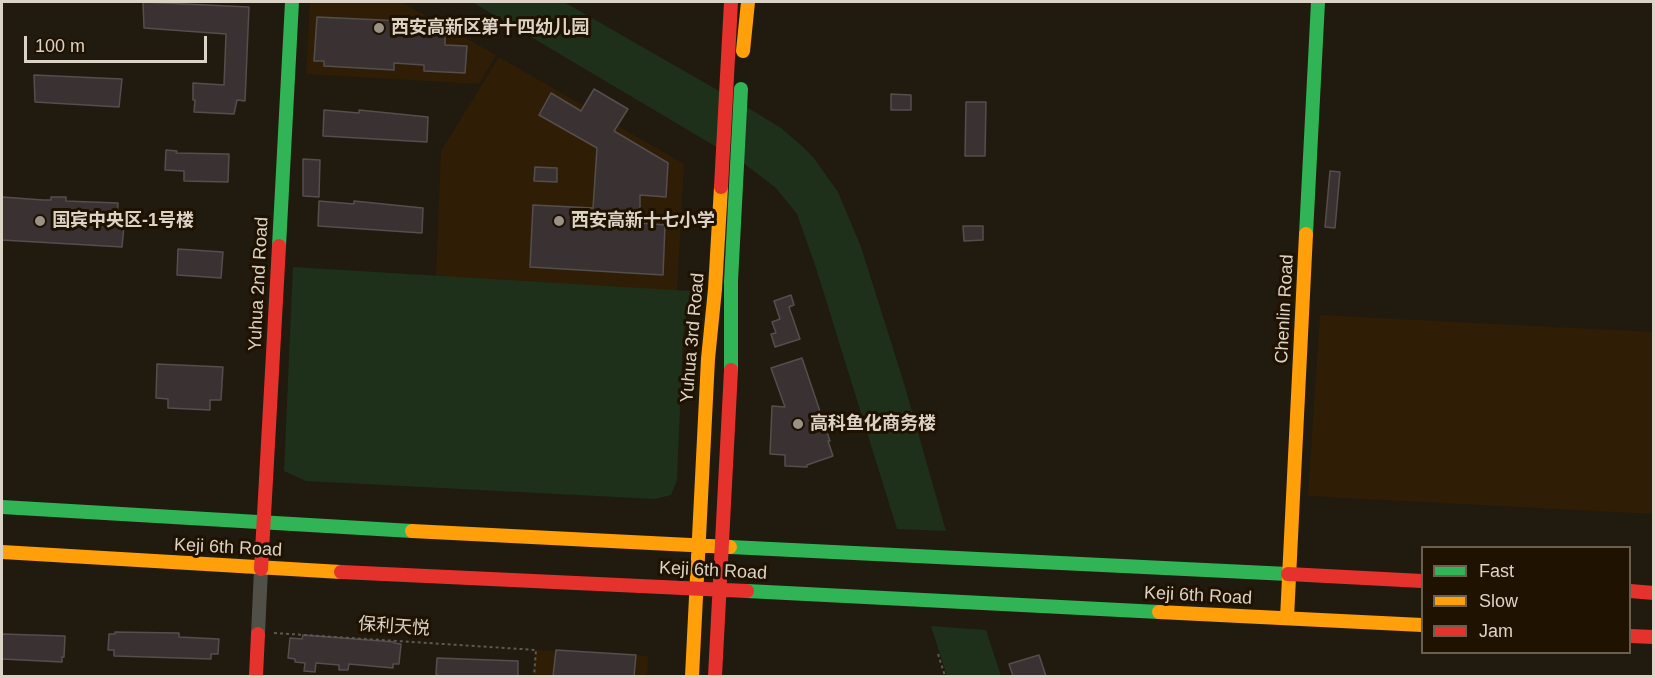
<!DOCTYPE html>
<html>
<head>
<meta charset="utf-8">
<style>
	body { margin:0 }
	#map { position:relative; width:1655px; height:678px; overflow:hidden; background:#211a0f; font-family:Helvetica,sans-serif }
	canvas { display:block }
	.frame { position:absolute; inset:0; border:3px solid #dcd3c7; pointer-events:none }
	.legend { position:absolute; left:1421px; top:546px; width:210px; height:108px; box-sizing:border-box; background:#1f1201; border:2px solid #6b5f50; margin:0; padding:8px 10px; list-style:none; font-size:18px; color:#dcd3c7 }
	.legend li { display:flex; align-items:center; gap:12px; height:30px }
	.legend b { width:30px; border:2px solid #6b5f50 }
	.scale { position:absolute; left:24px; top:36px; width:183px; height:27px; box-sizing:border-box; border:3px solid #dcd3c7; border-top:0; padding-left:8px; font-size:18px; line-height:21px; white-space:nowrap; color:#dcd3c7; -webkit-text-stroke:4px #1f1201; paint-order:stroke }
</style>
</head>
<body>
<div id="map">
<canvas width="1655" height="678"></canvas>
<div class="frame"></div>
<ul class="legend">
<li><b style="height:8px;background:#30b455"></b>Fast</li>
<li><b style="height:8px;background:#ff9f0a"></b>Slow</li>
<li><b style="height:8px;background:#e5322d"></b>Jam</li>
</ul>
<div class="scale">100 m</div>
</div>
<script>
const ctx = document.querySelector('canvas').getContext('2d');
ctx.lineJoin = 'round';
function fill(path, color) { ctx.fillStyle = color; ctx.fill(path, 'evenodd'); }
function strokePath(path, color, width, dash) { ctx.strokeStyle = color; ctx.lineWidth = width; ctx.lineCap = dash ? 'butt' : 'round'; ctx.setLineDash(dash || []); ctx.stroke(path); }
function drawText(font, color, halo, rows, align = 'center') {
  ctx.font = font + ' Helvetica,"Noto Sans SC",sans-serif'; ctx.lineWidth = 6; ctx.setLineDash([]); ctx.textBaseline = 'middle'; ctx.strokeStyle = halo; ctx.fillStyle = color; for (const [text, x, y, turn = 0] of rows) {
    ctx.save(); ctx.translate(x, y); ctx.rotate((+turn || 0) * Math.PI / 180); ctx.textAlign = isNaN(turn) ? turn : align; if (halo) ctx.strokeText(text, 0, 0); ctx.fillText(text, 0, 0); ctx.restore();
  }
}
const built = new Path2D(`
	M 310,2 L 401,2 L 496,55 L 479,84 L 306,74 Z
	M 499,57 L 684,164 L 677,291 L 436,277 L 441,151 Z
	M 1320,315 L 1653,332 L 1653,514 L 1308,496 Z
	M 536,650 L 648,656 L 647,676 L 534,676 Z`);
const green = new Path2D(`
	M 472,2 L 564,2 L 733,99 L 730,155 Z
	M 745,106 L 781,128 L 802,146 L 813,157 L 838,192 L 861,247 L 903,380 L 946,531 L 897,529 L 816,268 L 797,214 L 776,188 L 742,162 Z
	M 293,267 L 690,291 L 683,338 L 677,480 L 671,495 L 655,499 L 306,481 L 284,471 Z
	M 931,626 L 986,630 L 1001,676 L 947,676 Z`);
const building = new Path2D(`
	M 143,2 L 249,7 L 245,101 L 237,100 L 234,114 L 194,112 L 195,100 L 193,100 L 193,83 L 224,85 L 226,34 L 144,28 Z
	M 317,17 L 403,21 L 402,32 L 445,35 L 445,45 L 467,46 L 465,73 L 424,71 L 424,65 L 394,63 L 394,70 L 324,66 L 324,61 L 314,61 Z
	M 34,75 L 122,79 L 119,107 L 35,102 Z
	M 594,89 L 628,109 L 614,131 L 668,163 L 666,197 L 640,195 L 640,223 L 665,225 L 663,275 L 530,267 L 533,205 L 593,208 L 597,148 L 539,115 L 551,93 L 581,111 Z
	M 891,94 L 911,95 L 911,110 L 891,110 Z
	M 966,102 L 986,102 L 985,156 L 965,156 Z
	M 324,110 L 359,113 L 359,110 L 428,117 L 427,142 L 323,136 Z
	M 166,150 L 177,151 L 176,153 L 229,154 L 228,182 L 184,181 L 184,171 L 165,170 Z
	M 303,159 L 320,160 L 319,197 L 303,196 Z
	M 535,167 L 557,168 L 557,182 L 534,181 Z
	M 1330,171 L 1340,172 L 1335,228 L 1325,227 Z
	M 2,197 L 43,200 L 51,200 L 51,197 L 66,197 L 66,201 L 118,203 L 117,225 L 124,226 L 122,247 L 2,240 Z
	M 319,201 L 354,204 L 354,201 L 423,208 L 422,233 L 318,226 Z
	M 963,226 L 983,226 L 983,240 L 964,241 Z
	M 178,249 L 223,252 L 221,278 L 177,275 Z
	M 791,295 L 794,305 L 789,307 L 800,339 L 775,347 L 771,334 L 776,333 L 772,322 L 780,319 L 774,301 Z
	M 802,358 L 830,441 L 828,441 L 833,456 L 807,465 L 807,467 L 785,466 L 785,455 L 770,454 L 772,406 L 785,407 L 771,368 Z
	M 157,364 L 223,367 L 221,400 L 210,400 L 210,410 L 168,408 L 168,399 L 156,398 Z
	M 115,632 L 179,633 L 179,637 L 219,639 L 218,654 L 211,654 L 211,659 L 114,656 L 114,650 L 108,650 L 109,634 L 115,634 Z
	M 2,634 L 65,636 L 64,657 L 62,657 L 62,662 L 2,659 Z
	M 303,635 L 394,642 L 394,643 L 401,644 L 399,664 L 393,664 L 393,668 L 349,664 L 348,670 L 339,670 L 339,665 L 316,663 L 315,672 L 304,671 L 305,663 L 295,662 L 295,659 L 288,658 L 290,638 L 302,639 Z
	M 556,650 L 636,655 L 634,676 L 553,676 Z
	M 1039,655 L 1046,676 L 1013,676 L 1009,664 Z
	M 437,658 L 518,661 L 518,676 L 439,676 L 436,674 Z`);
const path = new Path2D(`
	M 274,633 L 536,650 L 534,676
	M 938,654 L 945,676`);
const street = new Path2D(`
	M 258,634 L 261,569`);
const fast = new Path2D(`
	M 1306,234 L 1318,2
	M 279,246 L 292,2
	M 731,370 L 731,281 L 741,89
	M 2,507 L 412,531
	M 730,547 L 1288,574
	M 747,591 L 1159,612`);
const slow = new Path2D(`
	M 743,51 L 748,2
	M 412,531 L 730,547
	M 2,552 L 341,572
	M 1159,612 L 1422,625
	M 1287,618 L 1306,234
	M 692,676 L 708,359 L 715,289 L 721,187`);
const jam = new Path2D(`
	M 721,187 L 731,2
	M 261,569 L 279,246
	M 341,572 L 747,591
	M 1288,574 L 1422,581
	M 1630,591 L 1654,593
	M 1630,636 L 1654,637
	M 256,676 L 258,634
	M 715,676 L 731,370`);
const markers = [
	[379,28,6,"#9b9287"],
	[40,221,6,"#9b9287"],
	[559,221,6,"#9b9287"],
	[798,424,6,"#9b9287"]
];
const poiNames = [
	["西安高新区第十四幼儿园",391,28],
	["国宾中央区-1号楼",52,221],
	["西安高新十七小学",571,221],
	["高科鱼化商务楼",810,424]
];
const streetNames = [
	["Yuhua 2nd Road",259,284,-87],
	["Chenlin Road",1285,309,-87],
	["Yuhua 3rd Road",693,338,-85],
	["Keji 6th Road",228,548,3],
	["Keji 6th Road",713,571,3],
	["Keji 6th Road",1198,596,3],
	["保利天悦",394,627,4]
];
fill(built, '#2f1e05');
fill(green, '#1e3019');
fill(building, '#3a3133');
strokePath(building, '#544e4d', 1.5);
strokePath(path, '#5c5951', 2, [3, 3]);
strokePath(street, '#515048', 14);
strokePath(fast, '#30b455', 14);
strokePath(slow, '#ff9f0a', 14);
strokePath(jam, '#e5322d', 14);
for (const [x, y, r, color] of markers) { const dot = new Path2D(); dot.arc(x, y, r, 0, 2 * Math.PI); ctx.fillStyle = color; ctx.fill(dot); strokePath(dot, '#1f1201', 2); }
drawText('bold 18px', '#dcd3c7', '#1f1201', poiNames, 'left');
drawText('18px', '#dcd3c7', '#1f1201', streetNames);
</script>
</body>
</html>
